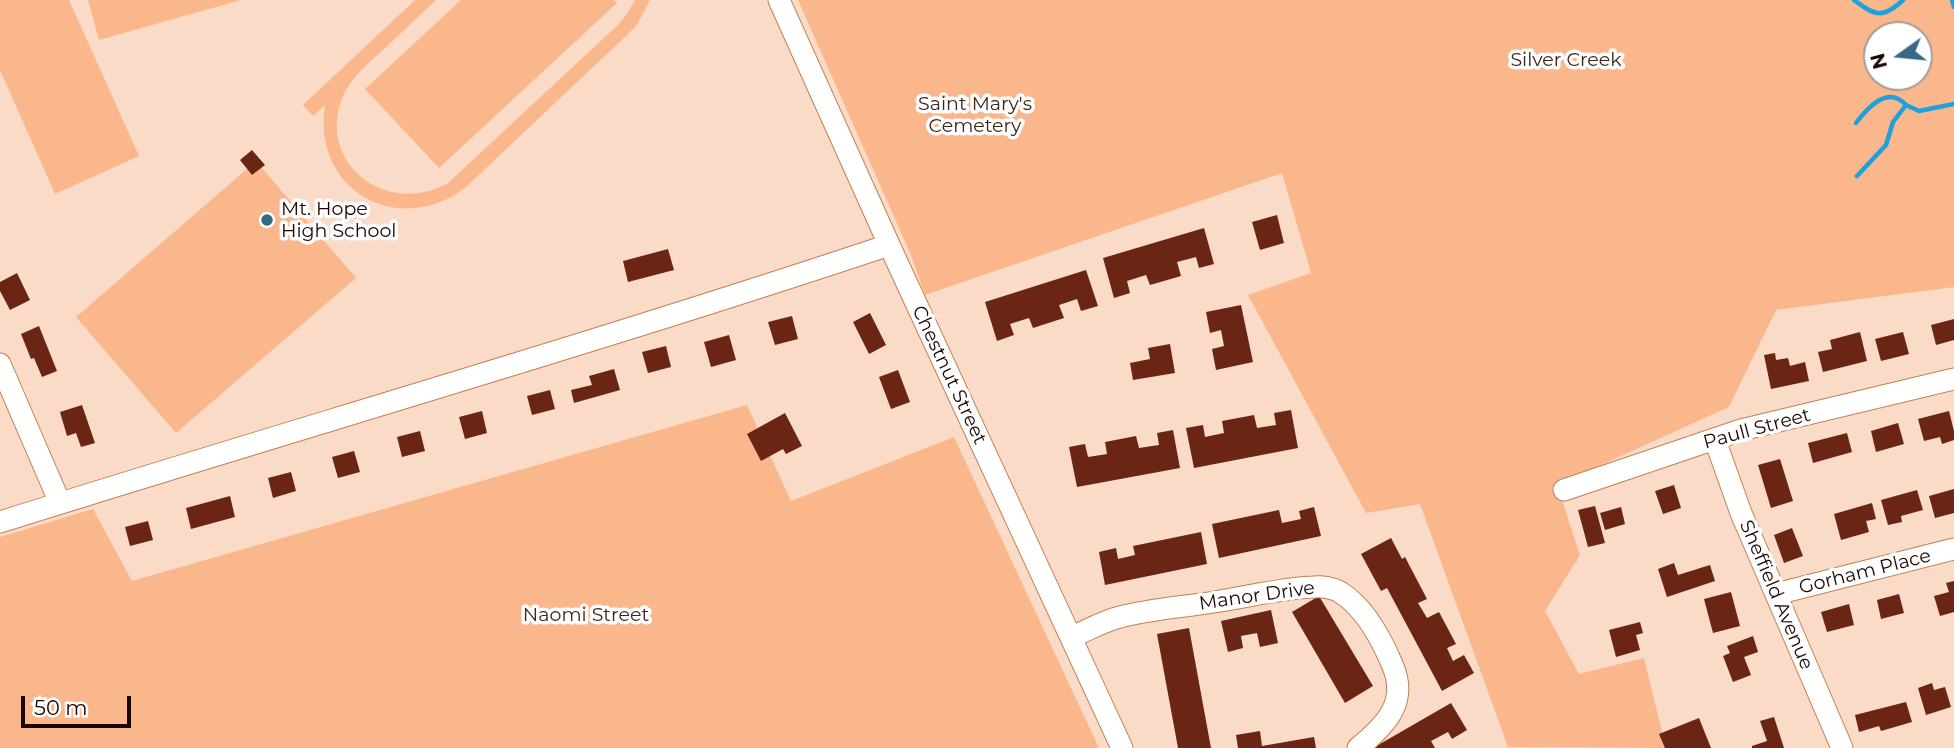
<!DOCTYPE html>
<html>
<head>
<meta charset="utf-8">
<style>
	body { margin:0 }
	#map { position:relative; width:1954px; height:748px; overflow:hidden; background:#f9dbc8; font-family:Montserrat,sans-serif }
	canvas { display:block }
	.north { position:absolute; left:1863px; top:21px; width:70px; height:70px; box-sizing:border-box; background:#fff; border:2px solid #a49b99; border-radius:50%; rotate:255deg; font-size:19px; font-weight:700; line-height:28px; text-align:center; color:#1c0500 }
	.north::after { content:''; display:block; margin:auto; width:24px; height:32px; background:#356986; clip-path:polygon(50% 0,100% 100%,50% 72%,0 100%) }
	.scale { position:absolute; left:21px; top:696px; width:110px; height:32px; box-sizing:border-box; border:4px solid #1c0500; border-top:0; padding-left:9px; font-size:21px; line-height:24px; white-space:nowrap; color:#1c0500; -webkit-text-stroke:5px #fff; paint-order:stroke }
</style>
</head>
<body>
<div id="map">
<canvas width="1954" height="748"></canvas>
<div class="north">N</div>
<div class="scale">50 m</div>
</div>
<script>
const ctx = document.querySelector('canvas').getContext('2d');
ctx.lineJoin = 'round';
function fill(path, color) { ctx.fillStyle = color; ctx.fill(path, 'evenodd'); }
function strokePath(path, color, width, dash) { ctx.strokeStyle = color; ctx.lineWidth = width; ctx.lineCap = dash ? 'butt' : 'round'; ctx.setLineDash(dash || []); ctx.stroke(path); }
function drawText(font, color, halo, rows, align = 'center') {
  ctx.font = font + ' Montserrat,sans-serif'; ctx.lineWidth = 7; ctx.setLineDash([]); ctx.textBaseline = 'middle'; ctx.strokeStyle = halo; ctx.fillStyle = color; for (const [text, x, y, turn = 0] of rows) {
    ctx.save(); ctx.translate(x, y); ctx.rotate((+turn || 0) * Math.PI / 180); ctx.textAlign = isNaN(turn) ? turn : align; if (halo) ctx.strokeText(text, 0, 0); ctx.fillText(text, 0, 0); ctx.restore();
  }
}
const green = new Path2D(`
	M 0,0 L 69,0 L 139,156 L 55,194 L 0,70 Z
	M 88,0 L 241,0 L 99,40 Z
	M 415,0 L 436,0 C 419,16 402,32 385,48 C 370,62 352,76 343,96 C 315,162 386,218 448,183 L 619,24 L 626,15 L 635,0 L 650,0 L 637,25 L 627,35 L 466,187 C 418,226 345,211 327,148 C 323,134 323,120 325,105 L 313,116 L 303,105 Z
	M 461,0 L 614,0 L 617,3 L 439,168 L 365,89 Z
	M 798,0 L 1954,0 L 1954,287 L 1776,310 L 1729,407 L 1557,485 L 1580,555 L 1545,611 L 1579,674 L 1644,658 L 1666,748 L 1508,747 L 1420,504 L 1366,513 L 1248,295 L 1311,273 L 1282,173 L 925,295 L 911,255 ZM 1877,35 L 1919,35 L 1919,77 L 1877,77 Z
	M 256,161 L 356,278 L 176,433 L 76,317 Z
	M 747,405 L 791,501 L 954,437 L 1099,748 L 0,748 L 0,537 L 93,509 L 132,581 Z`);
const stream = new Path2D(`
	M 1854,0 C 1875,16 1883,19 1903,0
	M 1952,0 L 1954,7
	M 1856,123 C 1868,107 1888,85 1906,105
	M 1857,176 L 1886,145 L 1893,122 L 1906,105 L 1919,111 L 1954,104`);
const building = new Path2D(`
	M 252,150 L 265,165 L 252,175 L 240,160 Z
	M 1277,215 L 1284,243 L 1260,250 L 1252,222 Z
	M 1204,228 L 1214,264 L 1199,268 L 1196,257 L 1177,262 L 1181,276 L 1150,285 L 1146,275 L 1127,281 L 1130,293 L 1114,298 L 1103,258 Z
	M 668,249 L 674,270 L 628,282 L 623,261 Z
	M 1086,270 L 1098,306 L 1081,311 L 1077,299 L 1059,305 L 1064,318 L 1033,328 L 1029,318 L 1010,324 L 1014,335 L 997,341 L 985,302 Z
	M 17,273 L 30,300 L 10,310 L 0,291 L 0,282 Z
	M 1241,305 L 1253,362 L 1216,370 L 1212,349 L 1224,346 L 1221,330 L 1210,333 L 1206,312 Z
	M 870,313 L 886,345 L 869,354 L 853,322 Z
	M 792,316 L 798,339 L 775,345 L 768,322 Z
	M 1954,319 L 1954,340 L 1936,345 L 1931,325 Z
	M 39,326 L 57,371 L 42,377 L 34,358 L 31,359 L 21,334 Z
	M 1860,332 L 1867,361 L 1823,372 L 1818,352 L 1832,349 L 1830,340 Z
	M 1903,332 L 1909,354 L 1881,361 L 1875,339 Z
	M 729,335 L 736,360 L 711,367 L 704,342 Z
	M 1170,344 L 1175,373 L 1133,380 L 1130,363 L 1150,359 L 1148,348 Z
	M 666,346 L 671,367 L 648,373 L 642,352 Z
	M 1775,353 L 1776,360 L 1788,358 L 1790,366 L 1805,362 L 1809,381 L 1771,389 L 1764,355 Z
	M 614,369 L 620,390 L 574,403 L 571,390 L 592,385 L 589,376 Z
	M 898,370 L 910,402 L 891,409 L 879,377 Z
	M 550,390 L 555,409 L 532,415 L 527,396 Z
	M 82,405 L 95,443 L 81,447 L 76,433 L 67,436 L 60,412 Z
	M 1291,410 L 1298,448 L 1194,468 L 1186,428 L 1203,425 L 1205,437 L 1224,433 L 1222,421 L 1254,415 L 1257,428 L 1276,425 L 1274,413 Z
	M 482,411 L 487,433 L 465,439 L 459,417 Z
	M 1949,411 L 1954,431 L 1954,440 L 1942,444 L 1940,437 L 1924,441 L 1918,419 Z
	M 785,413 L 802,446 L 786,454 L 783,449 L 761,461 L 747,434 Z
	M 1898,423 L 1904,444 L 1876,452 L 1871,431 Z
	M 1173,430 L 1180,468 L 1077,487 L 1069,447 L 1085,444 L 1088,457 L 1107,454 L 1105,442 L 1136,436 L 1139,448 L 1159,445 L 1157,433 Z
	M 420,431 L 425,451 L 402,457 L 397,437 Z
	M 1847,433 L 1852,452 L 1813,463 L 1808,443 Z
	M 354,451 L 360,472 L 338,478 L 332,457 Z
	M 1780,459 L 1793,501 L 1771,508 L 1758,465 Z
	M 291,472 L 296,491 L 273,498 L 268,478 Z
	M 1674,485 L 1681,508 L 1663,514 L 1655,491 Z
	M 1954,489 L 1954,513 L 1935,518 L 1929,496 Z
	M 1917,490 L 1923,510 L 1901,516 L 1902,522 L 1888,525 L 1881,500 Z
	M 230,496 L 235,517 L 191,529 L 186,508 Z
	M 1872,503 L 1876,519 L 1866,521 L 1869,532 L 1841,540 L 1834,514 Z
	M 1595,506 L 1605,543 L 1588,547 L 1578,510 Z
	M 1314,507 L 1321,536 L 1219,558 L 1212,524 L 1279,510 L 1282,523 L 1301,519 L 1299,511 Z
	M 1621,507 L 1625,524 L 1605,530 L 1600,513 Z
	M 148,521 L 153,540 L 130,546 L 125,527 Z
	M 1792,528 L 1803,556 L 1784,563 L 1774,535 Z
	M 1201,532 L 1207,564 L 1105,585 L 1099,552 L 1116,548 L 1118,559 L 1135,555 L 1133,546 Z
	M 1391,538 L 1402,559 L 1405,557 L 1427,599 L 1418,603 L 1427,618 L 1439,612 L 1456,644 L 1447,648 L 1453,661 L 1464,655 L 1474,673 L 1442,691 L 1387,588 L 1381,591 L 1361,554 Z
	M 1674,563 L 1678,575 L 1710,565 L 1715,581 L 1667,597 L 1658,569 Z
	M 1954,581 L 1954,612 L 1940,616 L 1934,596 L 1949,592 L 1946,583 Z
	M 1731,592 L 1740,626 L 1713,633 L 1704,599 Z
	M 1899,594 L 1904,613 L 1881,619 L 1877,600 Z
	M 1319,596 L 1373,686 L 1345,703 L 1292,612 Z
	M 1849,604 L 1854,625 L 1827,632 L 1821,612 Z
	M 1271,610 L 1278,643 L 1260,647 L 1257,633 L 1241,636 L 1243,648 L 1228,652 L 1221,621 Z
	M 1640,622 L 1643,633 L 1636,635 L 1640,650 L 1616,657 L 1609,630 Z
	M 1189,628 L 1211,748 L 1178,748 L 1157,634 Z
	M 1753,636 L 1758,652 L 1744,657 L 1751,675 L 1733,682 L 1723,656 L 1730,653 L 1727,646 Z
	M 1932,683 L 1934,690 L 1945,687 L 1951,707 L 1926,715 L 1918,688 Z
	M 1906,702 L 1912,722 L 1881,731 L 1879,726 L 1859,732 L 1855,715 Z
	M 1451,703 L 1467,730 L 1452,739 L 1448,732 L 1431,741 L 1435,748 L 1373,748 Z
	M 1774,717 L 1784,748 L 1752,748 L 1752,746 L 1767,741 L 1760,721 Z
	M 1699,718 L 1711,748 L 1665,748 L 1659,734 Z
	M 1260,731 L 1262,746 L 1314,737 L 1316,748 L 1238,748 L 1236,735 Z`);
const minor = new Path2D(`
	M 779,0 L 891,249 L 1122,748
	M 0,364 L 60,503
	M 1715,440 L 1741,513 L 1842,748
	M 1564,490 L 1741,430 L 1954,379
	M 0,522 C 296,429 595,343 889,245
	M 1776,594 L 1954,549
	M 1071,637 C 1087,631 1103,621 1120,617 C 1150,609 1183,607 1214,602 C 1248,597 1281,588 1314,587 C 1322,586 1333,588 1340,592 C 1364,607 1381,638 1392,664 C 1409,702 1386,725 1358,748`);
const markers = [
	[267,220,7,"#356986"]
];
const parkNames = [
	["Silver Creek",1566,60],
	["Saint Mary's",975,104],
	["Cemetery",975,126],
	["Naomi Street",586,615]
];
const poiNames = [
	["Mt. Hope",281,209],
	["High School",281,231]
];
const streetNames = [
	["Chestnut Street",949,375,65],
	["Paull Street",1757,429,-15],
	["Gorham Place",1865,572,-14],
	["Sheffield Avenue",1776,595,67],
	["Manor Drive",1257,596,-8]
];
fill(green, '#f9b78b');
strokePath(stream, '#1fa2dc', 4.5);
fill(building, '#6b2514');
strokePath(minor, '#c38051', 23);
strokePath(minor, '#fff', 21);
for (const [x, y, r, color] of markers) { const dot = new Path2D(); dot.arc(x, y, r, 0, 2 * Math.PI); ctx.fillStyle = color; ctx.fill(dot); strokePath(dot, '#fff', 2.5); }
drawText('19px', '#3c2719', '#fff', parkNames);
drawText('19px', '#1c0500', '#fff', poiNames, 'left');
drawText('19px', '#1c0500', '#fff', streetNames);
</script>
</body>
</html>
